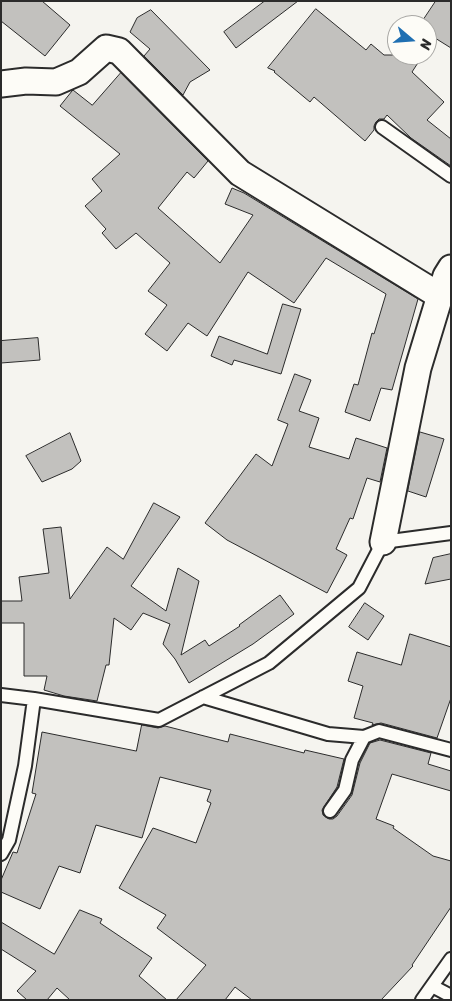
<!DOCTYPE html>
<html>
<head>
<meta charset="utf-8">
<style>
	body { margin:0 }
	#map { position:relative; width:452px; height:1001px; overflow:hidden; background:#f5f4ef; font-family:Sriracha,sans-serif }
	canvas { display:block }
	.frame { position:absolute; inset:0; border:2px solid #2b2b2b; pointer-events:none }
	.north { position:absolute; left:387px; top:15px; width:50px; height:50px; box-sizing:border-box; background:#fdfcf7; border:1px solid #a9a8a5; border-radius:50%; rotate:108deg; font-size:14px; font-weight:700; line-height:20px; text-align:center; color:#2b2b2b }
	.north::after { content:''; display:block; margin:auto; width:18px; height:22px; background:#1f6fb2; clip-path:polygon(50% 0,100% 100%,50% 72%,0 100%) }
</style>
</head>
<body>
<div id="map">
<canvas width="452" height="1001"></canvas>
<div class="frame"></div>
<div class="north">N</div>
</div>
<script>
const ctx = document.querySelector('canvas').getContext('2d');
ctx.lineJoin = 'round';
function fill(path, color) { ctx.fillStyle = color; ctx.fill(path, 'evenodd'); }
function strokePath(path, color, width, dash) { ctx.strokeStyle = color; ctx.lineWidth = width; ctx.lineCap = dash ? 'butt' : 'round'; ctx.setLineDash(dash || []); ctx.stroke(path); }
const building = new Path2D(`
	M 1,1 L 42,1 L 70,25 L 45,56 L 1,21 Z
	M 265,1 L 298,1 L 236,48 L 224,32 Z
	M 436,1 L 451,1 L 451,48 L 435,38 L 427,50 L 427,25 L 420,25 Z
	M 316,9 L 366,50 L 371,44 L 384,55 L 423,55 L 412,72 L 444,102 L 427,120 L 451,139 L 451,166 L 411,138 L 387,115 L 384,119 L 379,119 L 376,122 L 374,126 L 374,130 L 365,141 L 314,97 L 310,102 L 274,72 L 275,71 L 268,68 Z
	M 151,10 L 210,70 L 190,82 L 183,95 L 144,56 L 150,49 L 130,32 L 137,18 Z
	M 121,73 L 208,161 L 194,178 L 187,172 L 158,208 L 220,263 L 253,215 L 225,204 L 232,188 L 244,193 L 418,299 L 392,390 L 381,388 L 370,421 L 345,412 L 354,384 L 358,385 L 372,333 L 374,334 L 386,294 L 326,258 L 294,303 L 248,272 L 207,336 L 188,323 L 167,351 L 145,334 L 167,305 L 148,291 L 170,263 L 136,233 L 116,249 L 102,233 L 106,229 L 85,206 L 102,191 L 92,179 L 120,154 L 60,106 L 72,91 L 73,90 L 92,105 Z
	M 283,304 L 301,309 L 281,374 L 234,360 L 232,365 L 211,356 L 219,336 L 267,354 Z
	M 38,338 L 40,360 L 1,363 L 1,341 Z
	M 295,374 L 311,380 L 299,411 L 319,418 L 309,447 L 349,459 L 356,438 L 387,448 L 380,482 L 367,478 L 353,519 L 350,518 L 336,549 L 347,555 L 327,593 L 227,540 L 205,523 L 256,454 L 272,466 L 288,424 L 278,420 Z
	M 420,432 L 444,439 L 426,497 L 408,491 Z
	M 70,433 L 81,461 L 72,469 L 42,482 L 26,456 Z
	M 154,503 L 180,517 L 131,586 L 166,611 L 178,568 L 199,581 L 181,655 L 205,640 L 209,646 L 240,626 L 239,625 L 280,595 L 294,614 L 253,644 L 189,683 L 175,659 L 163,644 L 170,624 L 143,613 L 131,630 L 114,618 L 109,665 L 106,665 L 97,701 L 64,696 L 44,690 L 47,676 L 24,676 L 24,623 L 1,623 L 1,601 L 22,601 L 19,577 L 49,573 L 43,529 L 61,527 L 70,599 L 107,547 L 123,559 Z
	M 451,554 L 451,579 L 425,584 L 433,558 Z
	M 365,603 L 384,616 L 368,640 L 349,627 Z
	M 410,634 L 451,647 L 451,698 L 437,738 L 381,723 L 372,725 L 373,723 L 354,718 L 363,686 L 348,681 L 357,652 L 401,665 Z
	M 142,725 L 158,728 L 165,726 L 228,742 L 230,734 L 304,753 L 305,750 L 344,759 L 337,787 L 322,810 L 323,815 L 329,819 L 333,819 L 337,816 L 352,795 L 360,763 L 370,743 L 380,740 L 431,753 L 428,764 L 451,771 L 451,791 L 392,774 L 376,819 L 394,826 L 393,828 L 433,856 L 451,861 L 451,907 L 412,965 L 413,966 L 381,1000 L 252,1000 L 235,987 L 225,1000 L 176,1000 L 206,965 L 157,928 L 166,915 L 119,888 L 153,828 L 196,843 L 211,803 L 207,801 L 211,790 L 160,777 L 142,838 L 96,825 L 80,873 L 59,866 L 40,909 L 1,892 L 1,880 L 13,852 L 17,853 L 36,794 L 32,793 L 42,732 L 136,751 Z
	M 80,910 L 102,919 L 100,923 L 152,958 L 139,976 L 167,1000 L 70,1000 L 57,988 L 47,1000 L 27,1000 L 17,991 L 36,971 L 1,949 L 1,922 L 54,954 Z`);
const lane = new Path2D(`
	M 382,127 L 451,176
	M 1,695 L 34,699 L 159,720 L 269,663 L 359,588 L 383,542 L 451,533
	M 203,697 L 328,734 L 364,737 L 379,731 L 451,750
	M 330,811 L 345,790 L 352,760 L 364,737
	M 1,854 L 9,840 L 25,766 L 34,699
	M 432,986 L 451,996
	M 422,1000 L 451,959`);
const street = new Path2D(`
	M 1,84 L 26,81 L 56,82 L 79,72 L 106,48 L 119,51 L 240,173 L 440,296
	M 383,542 L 418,368 L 446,276 L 451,268`);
fill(building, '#c2c1be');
strokePath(building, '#2b2b2b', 1);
strokePath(lane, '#2b2b2b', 16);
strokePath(street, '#2b2b2b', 29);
strokePath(lane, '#fdfcf7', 12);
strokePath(street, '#fdfcf7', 25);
</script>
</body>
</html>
